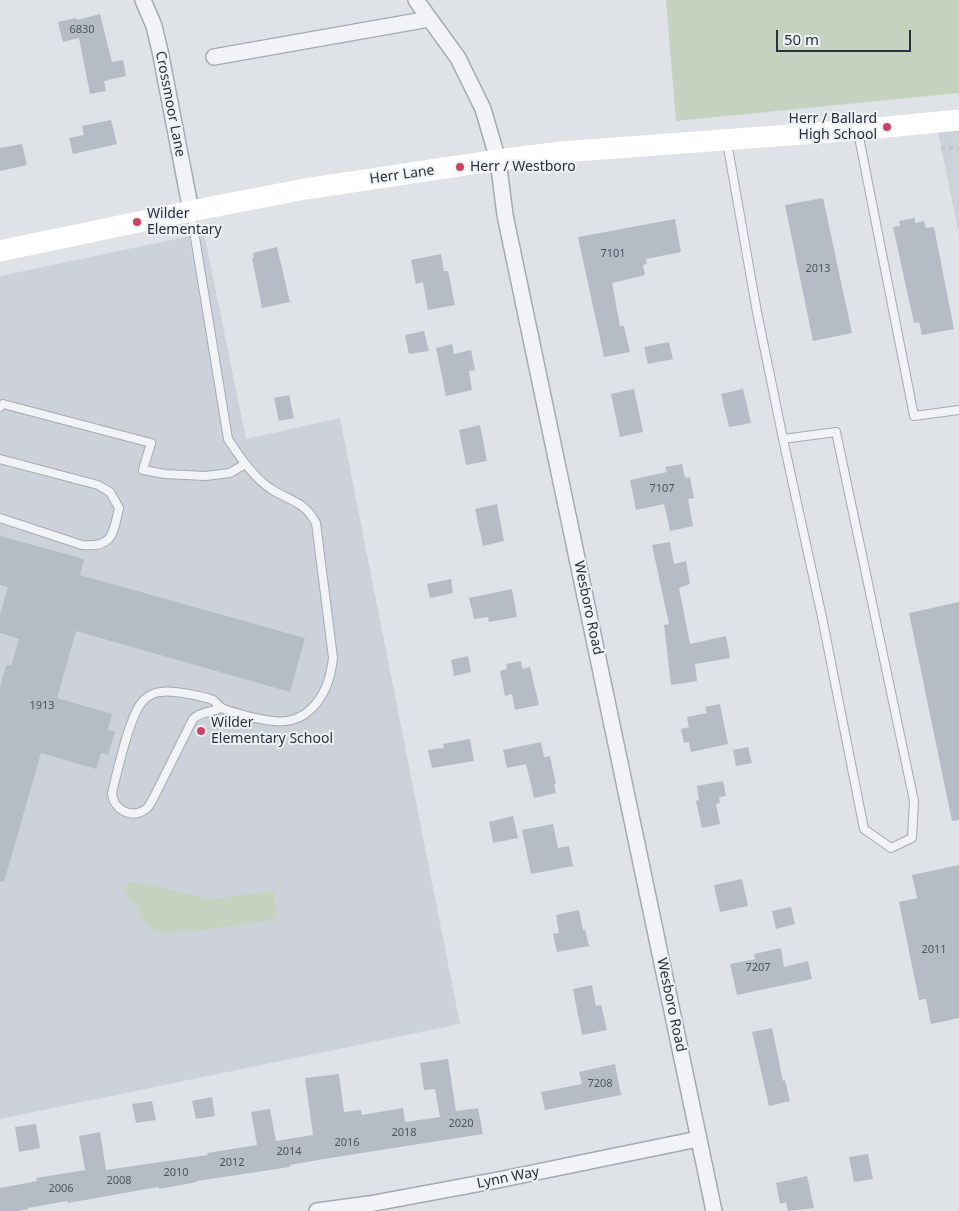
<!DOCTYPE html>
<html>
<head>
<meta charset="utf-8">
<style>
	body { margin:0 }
	#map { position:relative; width:959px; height:1211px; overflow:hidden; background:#dfe3e8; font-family:"Noto Sans",sans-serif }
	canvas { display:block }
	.scale { position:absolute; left:776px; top:30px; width:135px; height:22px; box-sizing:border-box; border:2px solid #28313f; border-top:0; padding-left:6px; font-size:15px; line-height:18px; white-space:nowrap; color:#28313f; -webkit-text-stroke:4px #eef2f5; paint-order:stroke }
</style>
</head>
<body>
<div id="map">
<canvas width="959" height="1211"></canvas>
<div class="scale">50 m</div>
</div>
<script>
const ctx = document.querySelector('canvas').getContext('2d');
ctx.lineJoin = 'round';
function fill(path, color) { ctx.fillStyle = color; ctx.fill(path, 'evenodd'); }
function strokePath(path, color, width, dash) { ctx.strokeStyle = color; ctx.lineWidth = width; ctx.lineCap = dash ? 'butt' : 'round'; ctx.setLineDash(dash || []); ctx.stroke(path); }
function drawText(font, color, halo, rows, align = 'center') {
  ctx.font = font + ' "Noto Sans",sans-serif'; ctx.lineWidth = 4; ctx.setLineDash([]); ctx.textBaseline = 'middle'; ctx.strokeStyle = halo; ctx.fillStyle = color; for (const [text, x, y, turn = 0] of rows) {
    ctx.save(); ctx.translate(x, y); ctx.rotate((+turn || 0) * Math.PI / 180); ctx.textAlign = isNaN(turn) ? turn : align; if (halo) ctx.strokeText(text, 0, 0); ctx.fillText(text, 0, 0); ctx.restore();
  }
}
const built = new Path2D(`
	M 959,120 L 959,235 L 936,122 Z
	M 204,233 L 246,439 L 340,418 L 460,1024 L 0,1119 L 0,276 Z`);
const green = new Path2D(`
	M 666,0 L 959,0 L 959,93 L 676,121 Z
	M 130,881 L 212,899 L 274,891 L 277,917 L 275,919 C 255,922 168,938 155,931 C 150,928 144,923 141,918 C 139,915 139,910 137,907 C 131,899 127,900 124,889 Z`);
const building = new Path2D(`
	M 100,14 L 112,62 L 123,60 L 126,76 L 104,81 L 106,91 L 90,94 L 79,38 L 63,42 L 58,22 L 76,18 L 77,20 Z
	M 111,120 L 117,144 L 73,154 L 69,138 L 84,135 L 82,126 Z
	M 22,144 L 27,165 L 0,171 L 0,148 Z
	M 823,198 L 852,333 L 813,341 L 785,205 Z
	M 915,218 L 915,223 L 924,221 L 926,228 L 934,227 L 954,329 L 922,335 L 919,322 L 914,323 L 893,227 L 900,226 L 899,221 Z
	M 675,219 L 681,252 L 646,259 L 647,264 L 643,265 L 645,275 L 612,283 L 620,326 L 624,326 L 630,352 L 604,357 L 578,237 Z
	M 277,247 L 290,302 L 262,308 L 252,258 L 254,258 L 253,253 Z
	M 441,254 L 444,271 L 448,271 L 455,305 L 428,310 L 423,282 L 416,284 L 411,260 Z
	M 424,331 L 429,351 L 409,354 L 405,335 Z
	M 669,342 L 673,359 L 648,364 L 644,347 Z
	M 452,344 L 454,354 L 471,350 L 475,370 L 469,371 L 472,390 L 446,396 L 436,348 Z
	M 634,389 L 643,432 L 620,437 L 611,394 Z
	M 743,389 L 751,423 L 729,427 L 721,394 Z
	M 289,395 L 294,418 L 279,421 L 274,398 Z
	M 480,425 L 487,461 L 466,465 L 459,430 Z
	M 682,464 L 685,478 L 690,477 L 694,498 L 688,499 L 693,526 L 670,531 L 664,504 L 636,510 L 630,480 L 667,472 L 665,467 Z
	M 497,504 L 504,541 L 483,546 L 475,509 Z
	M 0,536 L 84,559 L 80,575 L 305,638 L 290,692 L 76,631 L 57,698 L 112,714 L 108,730 L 115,732 L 108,755 L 101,753 L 96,769 L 41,753 L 4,882 L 0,881 L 0,687 L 6,665 L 11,666 L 19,639 L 0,633 L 0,615 L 8,587 L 0,585 Z
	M 670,542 L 674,564 L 686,561 L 690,584 L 679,588 L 690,644 L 726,636 L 730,658 L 695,664 L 697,681 L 671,685 L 664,625 L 669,624 L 652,545 Z
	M 451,579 L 453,593 L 430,598 L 427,584 Z
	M 512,589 L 517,617 L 489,622 L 488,617 L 474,619 L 469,598 Z
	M 959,602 L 959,820 L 952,821 L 909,613 Z
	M 468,656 L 471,672 L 454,676 L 451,660 Z
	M 521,661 L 522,669 L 530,667 L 539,705 L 515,710 L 512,694 L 505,696 L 500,671 L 507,669 L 506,664 Z
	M 720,704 L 728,744 L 691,752 L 689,742 L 684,743 L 681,729 L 689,727 L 687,717 L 707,713 L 705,707 Z
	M 470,739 L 474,761 L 432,768 L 428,750 L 444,748 L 443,744 Z
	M 541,742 L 544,757 L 550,756 L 556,784 L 554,784 L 556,793 L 534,798 L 526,764 L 507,768 L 503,750 Z
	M 748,747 L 752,763 L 736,766 L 733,750 Z
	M 723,781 L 726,796 L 719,797 L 720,803 L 716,804 L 720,824 L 702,828 L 696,801 L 699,800 L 697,786 Z
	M 513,816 L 518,838 L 493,843 L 489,822 Z
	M 553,824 L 558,848 L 569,846 L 573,866 L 531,874 L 522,830 Z
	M 959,865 L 959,1018 L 931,1024 L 926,999 L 919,1000 L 899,902 L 917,898 L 912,875 Z
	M 742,879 L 748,906 L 720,912 L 714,885 Z
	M 791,907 L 795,924 L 776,929 L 772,911 Z
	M 579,910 L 583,930 L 585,929 L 589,946 L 557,952 L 553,934 L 559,933 L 556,915 Z
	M 781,948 L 784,967 L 808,961 L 812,979 L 737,995 L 730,964 L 755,959 L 754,954 Z
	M 592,985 L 596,1006 L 601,1005 L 607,1030 L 582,1035 L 573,989 Z
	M 772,1028 L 783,1081 L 785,1080 L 790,1101 L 769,1106 L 752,1032 Z
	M 448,1059 L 456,1111 L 478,1108 L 483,1134 L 330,1158 L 290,1165 L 290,1167 L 197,1181 L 197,1182 L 159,1189 L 158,1187 L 68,1203 L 67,1201 L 28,1208 L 28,1209 L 18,1211 L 0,1211 L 0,1188 L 37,1181 L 36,1178 L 85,1170 L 79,1136 L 100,1132 L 106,1170 L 208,1155 L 207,1153 L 257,1145 L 251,1112 L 270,1109 L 276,1141 L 313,1135 L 305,1078 L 339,1074 L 344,1112 L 361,1110 L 362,1115 L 403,1108 L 405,1122 L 440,1117 L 435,1089 L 424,1090 L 420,1063 Z
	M 615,1064 L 621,1095 L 545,1110 L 541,1092 L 582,1084 L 579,1072 Z
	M 212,1097 L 215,1116 L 196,1119 L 192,1101 Z
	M 152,1101 L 156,1120 L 136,1123 L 132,1104 Z
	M 36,1124 L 40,1148 L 19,1152 L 15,1127 Z
	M 868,1154 L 873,1179 L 854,1182 L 849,1157 Z
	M 807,1176 L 814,1208 L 788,1211 L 786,1202 L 780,1204 L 776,1183 Z`);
const path = new Path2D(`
	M 941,148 L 952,148 L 959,150`);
const service = new Path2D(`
	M 858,132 L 914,416 L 959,410
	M 727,142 L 757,312 L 783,439 L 822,617 L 864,829 L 891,848 L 912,838 L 914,801 L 836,432 L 783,439
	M 191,213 L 228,439 C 240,457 253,477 271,489 C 290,501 304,501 316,523 L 333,658 C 331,677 326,695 311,709 C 292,728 267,721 243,715 C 237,713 228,711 222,708 C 218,706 216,702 213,700 C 203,696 172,690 161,692 C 155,692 148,696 144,700 C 130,712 117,773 112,793 C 113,809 131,820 146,809 C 149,807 151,802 153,799 L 193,719 C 201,711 211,713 221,708
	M 0,407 L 3,404 L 151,443 L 143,470 L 165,474 L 206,476 L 230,473 L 245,464
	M 0,459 L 98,485 L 110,492 L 119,508 C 113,534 113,548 82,545 L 0,518`);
const minor = new Path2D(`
	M 143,0 L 154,26 L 160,51 L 191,211
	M 416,0 L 458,58 L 483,109 L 498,160 L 505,215 L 714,1211
	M 214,57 L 429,19
	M 317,1211 L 369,1204 L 498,1180 L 698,1139`);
const secondary = new Path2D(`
	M 0,251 L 191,211 L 305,189 L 498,160 L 562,152 L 857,130 L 959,120`);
const markers = [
	[887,127,5,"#cb4560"],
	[460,167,5,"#cb4560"],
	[137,222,5,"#cb4560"],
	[201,731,5,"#cb4560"]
];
const numberNames = [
	["6830",82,30],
	["7101",613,254],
	["2013",818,269],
	["7107",662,489],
	["1913",42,706],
	["2011",934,950],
	["7207",758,968],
	["7208",600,1084],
	["2020",461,1124],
	["2018",404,1133],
	["2016",347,1143],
	["2014",289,1152],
	["2012",232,1163],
	["2010",176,1173],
	["2008",119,1181],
	["2006",61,1189]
];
const streetNames = [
	["Crossmoor Lane",170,104,79],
	["Herr Lane",402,175,-8],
	["Wesboro Road",588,608,78],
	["Wesboro Road",671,1005,78],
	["Lynn Way",508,1178,-11]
];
const poiNames = [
	["Herr / Ballard",877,119,"right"],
	["High School",877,135,"right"],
	["Herr / Westboro",470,167],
	["Wilder",147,214],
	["Elementary",147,230],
	["Wilder",211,723],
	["Elementary School",211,739]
];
fill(built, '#cdd2da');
fill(green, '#c5d2c0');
fill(building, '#b6bcc5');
strokePath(service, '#a4aab2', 10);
strokePath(minor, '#a4aab2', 18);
strokePath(path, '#bdc1c6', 3, [4, 4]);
strokePath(service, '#f1f3f6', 8);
strokePath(minor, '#f1f3f6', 15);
strokePath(secondary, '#fff', 21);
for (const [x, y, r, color] of markers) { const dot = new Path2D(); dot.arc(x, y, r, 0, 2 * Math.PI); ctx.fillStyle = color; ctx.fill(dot); strokePath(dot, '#eef2f5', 2); }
drawText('11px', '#4c5460', null, numberNames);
drawText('14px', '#28313f', '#eef2f5', streetNames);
drawText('14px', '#28313f', '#eef2f5', poiNames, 'left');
</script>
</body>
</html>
